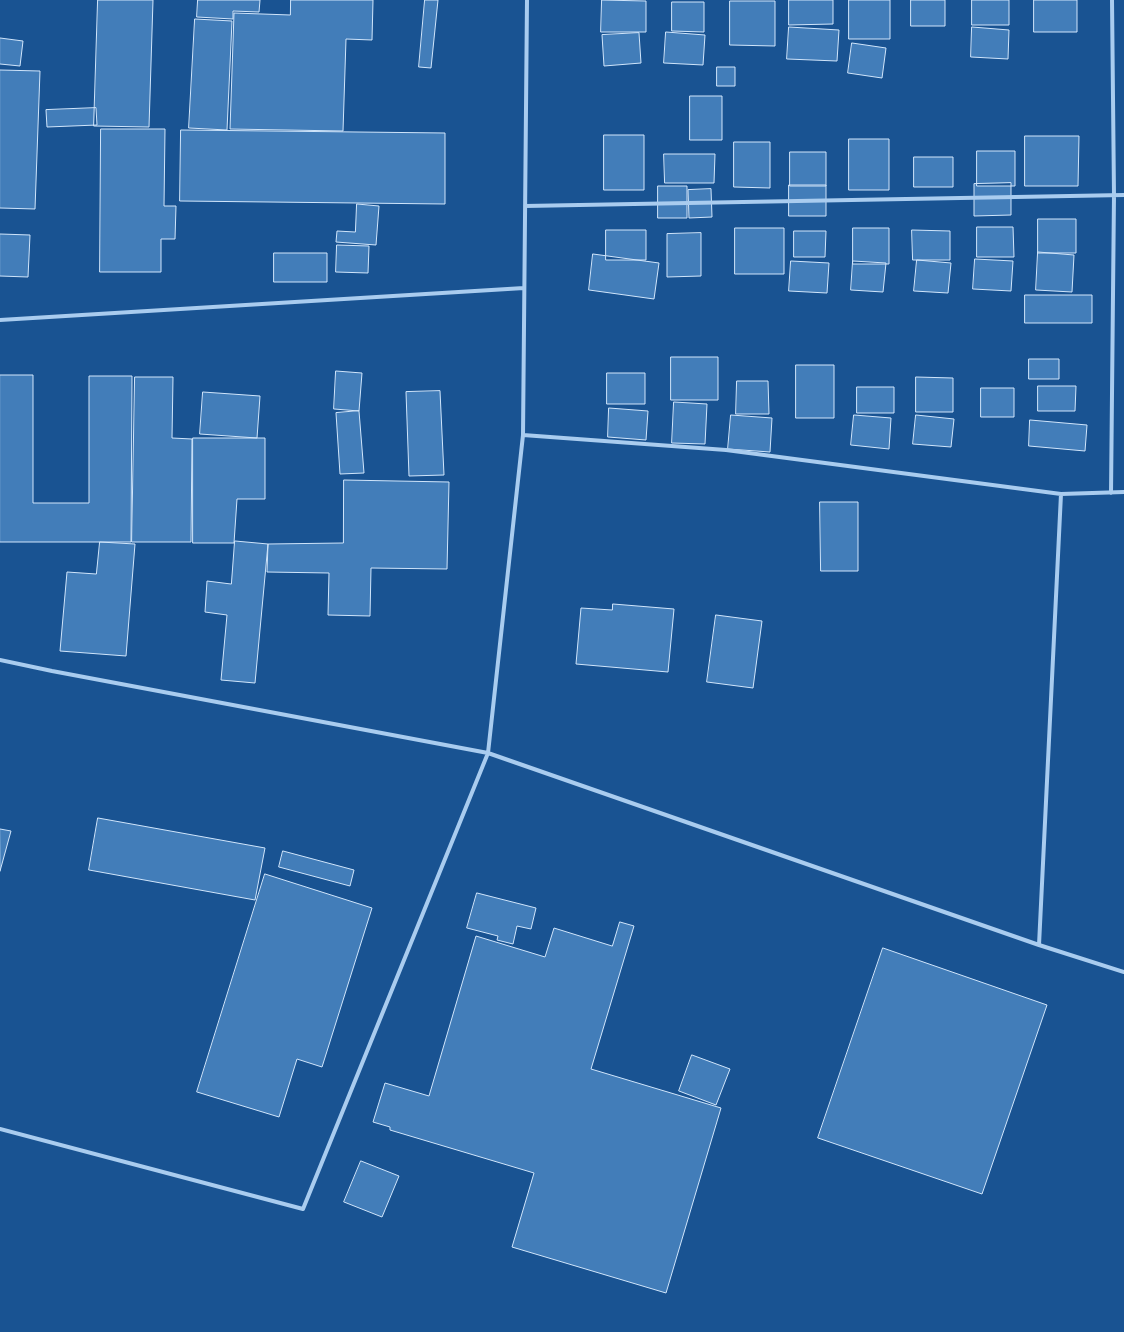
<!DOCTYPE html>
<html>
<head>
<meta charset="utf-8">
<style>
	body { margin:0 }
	canvas { display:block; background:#195392 }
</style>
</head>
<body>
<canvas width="1124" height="1332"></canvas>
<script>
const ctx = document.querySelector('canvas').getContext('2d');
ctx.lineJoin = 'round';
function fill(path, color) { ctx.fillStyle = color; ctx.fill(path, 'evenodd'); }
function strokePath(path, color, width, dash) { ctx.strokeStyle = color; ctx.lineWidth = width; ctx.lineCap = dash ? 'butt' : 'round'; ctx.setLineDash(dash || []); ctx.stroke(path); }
const building = new Path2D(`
	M 98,0 L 153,0 L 149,127 L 94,126 Z
	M 198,0 L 260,0 L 259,12 L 233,11 L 233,19 L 197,17 Z
	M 291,0 L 373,0 L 372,40 L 346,39 L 343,131 L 230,129 L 234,13 L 290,15 Z
	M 425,0 L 438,0 L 431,68 L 419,67 Z
	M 602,0 L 646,1 L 646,32 L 601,32 Z
	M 789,0 L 833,0 L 833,24 L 789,25 Z
	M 849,0 L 890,0 L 890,39 L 849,39 Z
	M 911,0 L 945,0 L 945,26 L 911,26 Z
	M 972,0 L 1009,0 L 1009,25 L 972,25 Z
	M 1034,0 L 1077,0 L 1077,32 L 1034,32 Z
	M 730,1 L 775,1 L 775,46 L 730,45 Z
	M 672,2 L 704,2 L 704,32 L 672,31 Z
	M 195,19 L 232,21 L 227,130 L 189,128 Z
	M 789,27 L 839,30 L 837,61 L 787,59 Z
	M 972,27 L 1009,30 L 1008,59 L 971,57 Z
	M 666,32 L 705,35 L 703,65 L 664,63 Z
	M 639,33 L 641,63 L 604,66 L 602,35 Z
	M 0,38 L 23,41 L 20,66 L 0,64 Z
	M 852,43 L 886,48 L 882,78 L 848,73 Z
	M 717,67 L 735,67 L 735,86 L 717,86 Z
	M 0,70 L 40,71 L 35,209 L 0,208 Z
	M 690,96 L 722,96 L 722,140 L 690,140 Z
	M 96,108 L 97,125 L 47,127 L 46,110 Z
	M 101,129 L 165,129 L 164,206 L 176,206 L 175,239 L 161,239 L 161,272 L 100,272 Z
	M 181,130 L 445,133 L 445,204 L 180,201 Z
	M 604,135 L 644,135 L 644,190 L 604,190 Z
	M 1025,136 L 1079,136 L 1078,186 L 1025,186 Z
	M 849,139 L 889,139 L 889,190 L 849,190 Z
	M 734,142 L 770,142 L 770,188 L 734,187 Z
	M 977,151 L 1015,151 L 1015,186 L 977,186 Z
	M 790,152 L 826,152 L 826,186 L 790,186 Z
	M 664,154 L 715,154 L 714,183 L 665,183 Z
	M 914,157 L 953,157 L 953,187 L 914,187 Z
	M 1011,183 L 1011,215 L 974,216 L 974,184 Z
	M 789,185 L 826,185 L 826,216 L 789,216 Z
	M 658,186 L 687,186 L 687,218 L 658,218 Z
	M 711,189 L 712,217 L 689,218 L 688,190 Z
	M 357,204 L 379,206 L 376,245 L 336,242 L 337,231 L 355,232 Z
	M 1038,219 L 1076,219 L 1076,253 L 1038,253 Z
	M 977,227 L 1013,227 L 1014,257 L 977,257 Z
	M 735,228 L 784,228 L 784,274 L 735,274 Z
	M 853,228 L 889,228 L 889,264 L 853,264 Z
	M 606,230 L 646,230 L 646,260 L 606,260 Z
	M 912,230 L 950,231 L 950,260 L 913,260 Z
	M 794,231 L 826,231 L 825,257 L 794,257 Z
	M 701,233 L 701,276 L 667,277 L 667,234 Z
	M 0,234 L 30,235 L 28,277 L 0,276 Z
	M 337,245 L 369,246 L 368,273 L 336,272 Z
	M 1038,252 L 1074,255 L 1072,292 L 1036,290 Z
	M 274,253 L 327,253 L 327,282 L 274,282 Z
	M 593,254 L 659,263 L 654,299 L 589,290 Z
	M 975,259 L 1013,261 L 1011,291 L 973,289 Z
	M 917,260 L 951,263 L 948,293 L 914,291 Z
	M 791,261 L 829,263 L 827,293 L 789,291 Z
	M 853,261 L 886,263 L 883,292 L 851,290 Z
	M 1025,295 L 1092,295 L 1092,323 L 1025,323 Z
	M 671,357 L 718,357 L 718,400 L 671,400 Z
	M 1029,359 L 1059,359 L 1059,379 L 1029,379 Z
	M 796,365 L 834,365 L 834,418 L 796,418 Z
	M 336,371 L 362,373 L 359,411 L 334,409 Z
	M 607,373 L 645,373 L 645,404 L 607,404 Z
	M 0,375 L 33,375 L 33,503 L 89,503 L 89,376 L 132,376 L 131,542 L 0,542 Z
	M 135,377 L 173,377 L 172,438 L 192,439 L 191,542 L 132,542 Z
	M 916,377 L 953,378 L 953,412 L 916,412 Z
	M 737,381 L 768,381 L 769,414 L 736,414 Z
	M 1038,386 L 1076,386 L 1075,411 L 1038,411 Z
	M 857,387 L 894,387 L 894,413 L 857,413 Z
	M 981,388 L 1014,388 L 1014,417 L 981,417 Z
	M 440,391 L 444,475 L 409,476 L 406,392 Z
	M 203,392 L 260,396 L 257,438 L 200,434 Z
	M 674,402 L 707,404 L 705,444 L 672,443 Z
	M 609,408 L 648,411 L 646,440 L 608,437 Z
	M 359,411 L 364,473 L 340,474 L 336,413 Z
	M 731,415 L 772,418 L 770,452 L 728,449 Z
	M 854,415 L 891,418 L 889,449 L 851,445 Z
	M 916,415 L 954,419 L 951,447 L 913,444 Z
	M 1030,420 L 1087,425 L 1085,451 L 1029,446 Z
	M 193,438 L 265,438 L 265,499 L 237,499 L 234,543 L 193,543 Z
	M 344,480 L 449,482 L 447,569 L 371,568 L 370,616 L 328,615 L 329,573 L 267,572 L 268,544 L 343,543 Z
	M 820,502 L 858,502 L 858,571 L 821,571 Z
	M 235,541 L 268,544 L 255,683 L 221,680 L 227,615 L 205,612 L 207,581 L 231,584 Z
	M 100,542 L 135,544 L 126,656 L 60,651 L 67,572 L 96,574 Z
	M 613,604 L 674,609 L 668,672 L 576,664 L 581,608 L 612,610 Z
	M 716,615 L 762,621 L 753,688 L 707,682 Z
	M 98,818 L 265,848 L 255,900 L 89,870 Z
	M 0,829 L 11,831 L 0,871 Z
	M 283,851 L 354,870 L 350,886 L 279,867 Z
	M 265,874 L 372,908 L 322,1067 L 297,1059 L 279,1117 L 197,1092 Z
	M 477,893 L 536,908 L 531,929 L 517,926 L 513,944 L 497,940 L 498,936 L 467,928 Z
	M 620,922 L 634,926 L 591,1069 L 721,1108 L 666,1293 L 512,1247 L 534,1173 L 390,1130 L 390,1127 L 373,1122 L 385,1083 L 429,1096 L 476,936 L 545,957 L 554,928 L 612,946 Z
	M 883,948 L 1047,1005 L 982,1194 L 818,1138 Z
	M 692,1055 L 730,1069 L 716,1105 L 679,1091 Z
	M 361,1161 L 399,1176 L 382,1217 L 344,1202 Z`);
const minor = new Path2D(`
	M 527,0 L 523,435 L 488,753 L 1039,945 L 1124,972
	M 525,206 L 1124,195
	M 0,320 L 524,288
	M 523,435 L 726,450 L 1061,494 L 1124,492
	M 1111,493 L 1114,195 L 1112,0
	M 0,660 L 52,671 L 488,753 L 303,1209 L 0,1129
	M 1039,945 L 1061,494`);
fill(building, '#427db9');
strokePath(building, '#d0e5fb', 1);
strokePath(minor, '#a9ccef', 4);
</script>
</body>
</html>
